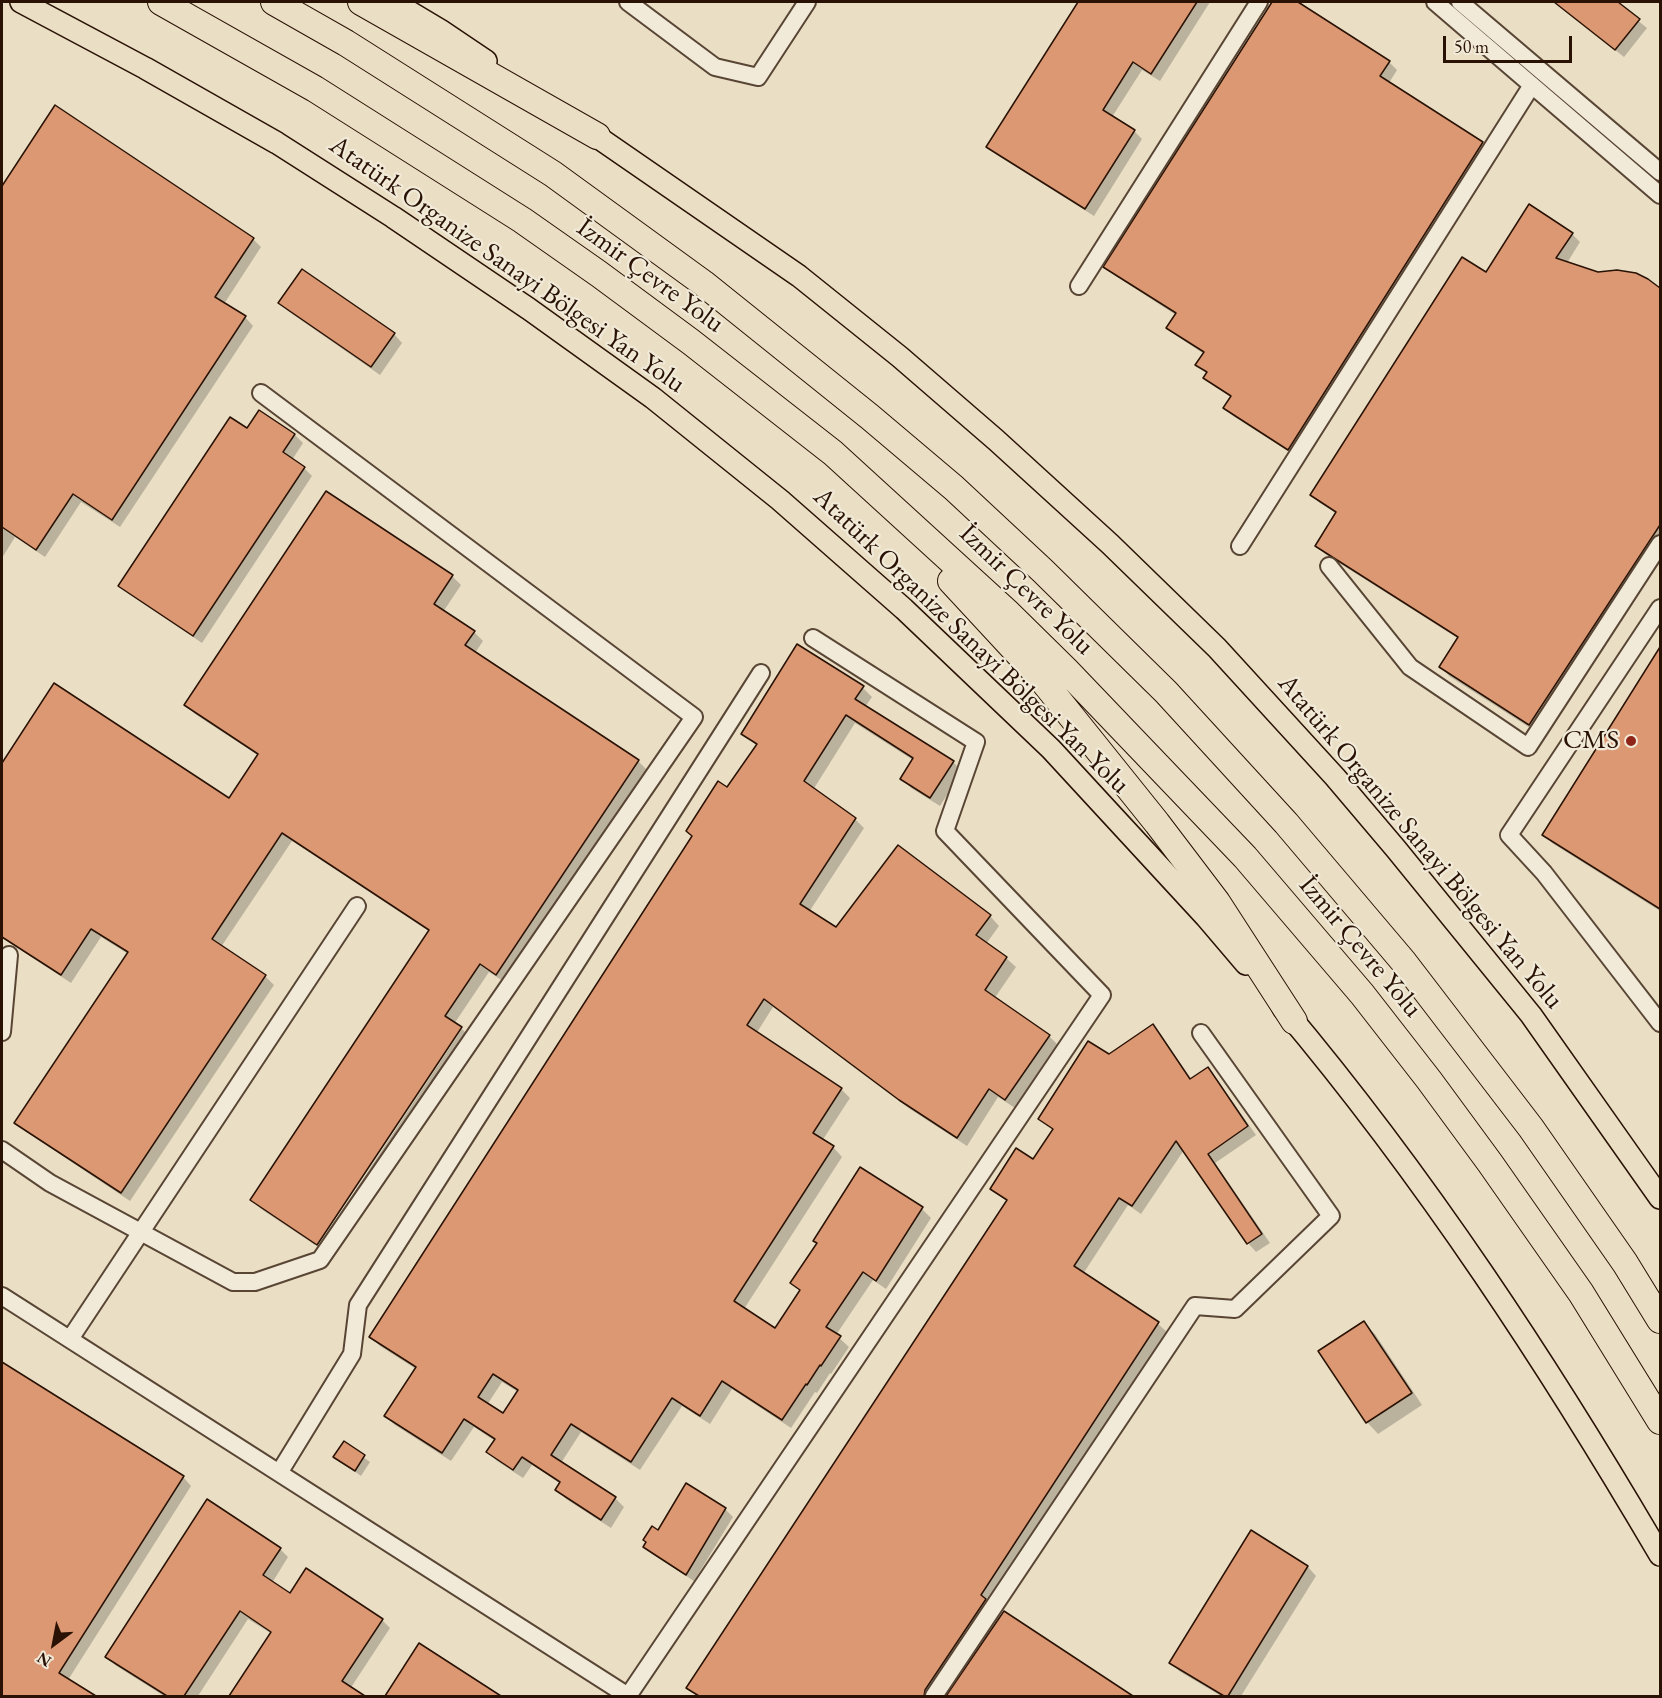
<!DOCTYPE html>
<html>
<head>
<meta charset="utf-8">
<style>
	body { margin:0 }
	#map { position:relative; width:1662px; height:1698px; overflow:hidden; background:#eadfc5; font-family:"EB Garamond",serif }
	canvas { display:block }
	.frame { position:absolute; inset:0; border:3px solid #291204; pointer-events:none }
	.north { position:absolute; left:24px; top:1614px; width:60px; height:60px; -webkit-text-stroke:4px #f1ead9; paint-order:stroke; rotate:212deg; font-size:16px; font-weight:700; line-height:24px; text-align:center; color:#291204 }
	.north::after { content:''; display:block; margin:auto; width:21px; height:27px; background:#291204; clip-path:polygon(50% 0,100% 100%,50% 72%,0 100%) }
	.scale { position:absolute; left:1443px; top:36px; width:129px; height:27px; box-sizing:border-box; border:3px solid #291204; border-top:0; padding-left:8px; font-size:18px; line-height:21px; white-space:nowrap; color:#291204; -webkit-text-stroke:4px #f1ead9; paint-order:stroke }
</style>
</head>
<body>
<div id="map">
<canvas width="1662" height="1698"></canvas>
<div class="frame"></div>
<div class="north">N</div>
<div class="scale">50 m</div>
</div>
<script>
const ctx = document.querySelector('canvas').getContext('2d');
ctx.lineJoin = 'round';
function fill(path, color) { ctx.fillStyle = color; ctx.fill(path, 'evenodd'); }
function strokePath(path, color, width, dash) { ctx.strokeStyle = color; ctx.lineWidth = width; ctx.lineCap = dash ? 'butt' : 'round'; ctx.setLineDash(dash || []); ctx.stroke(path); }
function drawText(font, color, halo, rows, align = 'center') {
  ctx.font = font + ' "EB Garamond",serif'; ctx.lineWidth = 4.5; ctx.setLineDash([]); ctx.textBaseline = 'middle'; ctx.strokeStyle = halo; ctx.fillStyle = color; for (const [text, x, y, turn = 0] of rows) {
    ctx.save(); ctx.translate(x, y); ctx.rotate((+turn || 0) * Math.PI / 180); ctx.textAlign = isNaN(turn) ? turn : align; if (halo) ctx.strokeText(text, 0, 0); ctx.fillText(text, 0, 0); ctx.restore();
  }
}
const shadow = new Path2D(`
	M 1080,2 L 1210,2 L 1160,81 L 1142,70 L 1112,117 L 1134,131 L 1142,139 L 1094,216 L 997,155 L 988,147 Z
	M 1273,2 L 1295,2 L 1389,62 L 1397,70 L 1389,83 L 1482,143 L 1491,152 L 1297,457 L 1233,416 L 1225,408 L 1232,398 L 1214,386 L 1205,378 L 1207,374 L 1197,365 L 1204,354 L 1177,336 L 1168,328 L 1176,315 L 1114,275 L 1105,267 Z
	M 1561,2 L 1615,2 L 1647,28 L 1624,57 L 1567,12 L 1559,4 Z
	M 2,187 L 253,239 L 261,247 L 224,304 L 245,317 L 253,326 L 120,527 L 81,502 L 45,557 L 15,537 L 2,558 Z
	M 1572,234 L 1580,242 L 1567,263 L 1598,274 L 1647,280 L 1660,292 L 1660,544 L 1538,733 L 1449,676 L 1441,667 L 1459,639 L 1325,554 L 1317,545 L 1337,514 L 1320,503 L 1312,495 Z
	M 280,303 L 394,334 L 402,343 L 380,375 L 288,311 Z
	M 260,412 L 295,435 L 303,443 L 292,460 L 304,468 L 312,476 L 202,643 L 129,594 L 120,586 L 247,430 Z
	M 452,576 L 461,585 L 443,612 L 474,632 L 483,641 L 475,653 L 638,761 L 647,770 L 506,983 L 489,972 L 454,1024 L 459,1028 L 315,1245 L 261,1209 L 252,1200 L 430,932 L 292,841 L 221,947 L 265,976 L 274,985 L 130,1201 L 25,1131 L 16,1122 L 128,954 L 101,937 L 71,983 L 2,938 L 2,766 L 54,685 L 230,800 L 259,756 L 195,714 L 186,705 Z
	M 1660,650 L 1660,911 L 1552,843 L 1544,834 Z
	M 863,688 L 872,697 L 865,707 L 953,762 L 962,771 L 940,806 L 911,788 L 902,778 L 913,760 L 855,723 L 813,790 L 855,819 L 864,828 L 809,912 L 837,929 L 898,847 L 990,916 L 999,926 L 986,944 L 1006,958 L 1016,967 L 994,999 L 1049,1036 L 1058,1045 L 1015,1108 L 998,1097 L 967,1146 L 910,1109 L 773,1007 L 756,1034 L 841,1089 L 850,1098 L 822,1141 L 833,1147 L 842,1157 L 744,1309 L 775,1330 L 800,1291 L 792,1282 L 922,1209 L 931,1218 L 886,1289 L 873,1280 L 836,1335 L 849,1347 L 831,1374 L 830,1373 L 817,1393 L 815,1392 L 791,1428 L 732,1389 L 710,1424 L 682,1406 L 640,1470 L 581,1432 L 561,1463 L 615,1498 L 624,1507 L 611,1528 L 566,1499 L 557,1490 L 561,1484 L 532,1465 L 523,1478 L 497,1461 L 488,1452 L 495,1441 L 474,1427 L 451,1461 L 395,1425 L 386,1416 L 416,1369 L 380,1346 L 370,1336 L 727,789 L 757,746 L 743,734 ZM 502,1382 L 518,1392 L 503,1415 L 487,1405 Z
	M 1153,1026 L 1161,1035 L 1192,1080 L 1208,1069 L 1216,1078 L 1256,1135 L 1215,1163 L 1270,1243 L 1256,1252 L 1248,1243 L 1184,1150 L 1141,1214 L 1128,1205 L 1083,1274 L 1158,1324 L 1167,1332 L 989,1604 L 935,1696 L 697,1696 L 688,1688 L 1008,1202 L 992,1189 L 1034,1161 L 1054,1131 L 1040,1119 L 1109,1056 Z
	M 462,1029 L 470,1037 L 327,1253 L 318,1247 Z
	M 1363,1323 L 1375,1334 L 1422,1405 L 1378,1434 L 1367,1422 L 1320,1352 Z
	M 2,1363 L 183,1477 L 191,1486 L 68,1680 L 93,1696 L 2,1696 Z
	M 344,1443 L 370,1462 L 361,1476 L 335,1457 Z
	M 687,1485 L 725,1509 L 733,1517 L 694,1581 L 652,1554 L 645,1546 L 658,1532 Z
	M 1252,1532 L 1308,1567 L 1316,1576 L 1241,1696 L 1221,1696 L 1179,1671 L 1171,1662 Z
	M 280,1549 L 288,1557 L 272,1583 L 290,1595 L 382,1620 L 390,1628 L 350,1689 L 362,1696 L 231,1696 L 272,1634 L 248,1619 L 198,1696 L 164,1696 L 115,1665 L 107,1656 Z
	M 1004,1613 L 1131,1696 L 948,1696 Z
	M 420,1645 L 491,1692 L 496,1696 L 386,1696 Z`);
const building = new Path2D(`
	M 1078,2 L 1197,2 L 1151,74 L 1133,62 L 1103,110 L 1135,130 L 1085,209 L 986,147 Z
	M 1272,2 L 1298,2 L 1390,61 L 1380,76 L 1483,142 L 1288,450 L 1223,408 L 1231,396 L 1203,378 L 1207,372 L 1195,365 L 1204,352 L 1166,328 L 1176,313 L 1103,267 Z
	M 1554,2 L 1618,2 L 1640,19 L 1615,50 Z
	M 55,105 L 254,238 L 215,297 L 246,316 L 112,520 L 73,494 L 36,550 L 2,527 L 2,186 Z
	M 1529,204 L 1573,233 L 1556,258 L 1598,272 L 1617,270 L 1636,273 L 1648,279 L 1660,288 L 1660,525 L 1529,725 L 1439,667 L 1458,637 L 1315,546 L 1336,512 L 1310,495 L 1462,257 L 1486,272 Z
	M 302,269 L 395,333 L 371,367 L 278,303 Z
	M 259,410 L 295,434 L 283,452 L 305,467 L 193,636 L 118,586 L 230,417 L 247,428 Z
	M 326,491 L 453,575 L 434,604 L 475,631 L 465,645 L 639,760 L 496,975 L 480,964 L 445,1016 L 462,1027 L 317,1245 L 250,1200 L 429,930 L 282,833 L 212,939 L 266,975 L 121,1193 L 14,1123 L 128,952 L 91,929 L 61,975 L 2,937 L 2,763 L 54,683 L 229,798 L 258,754 L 184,705 Z
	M 797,644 L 864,686 L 855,699 L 954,761 L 930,798 L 900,779 L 913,758 L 846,715 L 804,781 L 856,818 L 800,904 L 836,927 L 898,845 L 991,915 L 976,935 L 1007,957 L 985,990 L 1050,1035 L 1005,1100 L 989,1089 L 957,1138 L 899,1100 L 764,999 L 747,1025 L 842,1088 L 813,1133 L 834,1146 L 734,1301 L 775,1328 L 800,1290 L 790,1283 L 817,1243 L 813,1241 L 860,1167 L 923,1207 L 876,1281 L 863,1272 L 826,1327 L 841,1336 L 821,1366 L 820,1365 L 807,1385 L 806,1384 L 782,1420 L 722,1381 L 700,1416 L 672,1398 L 631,1462 L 571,1424 L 551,1455 L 616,1497 L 601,1520 L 555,1490 L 560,1482 L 522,1457 L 513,1470 L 486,1452 L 495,1439 L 464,1419 L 442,1453 L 384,1416 L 416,1367 L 369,1337 L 692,836 L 686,831 L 718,781 L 727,787 L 757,744 L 741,734 ZM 493,1374 L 518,1390 L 503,1413 L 478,1397 Z
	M 1660,647 L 1660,909 L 1542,835 Z
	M 1153,1024 L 1190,1079 L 1208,1067 L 1248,1126 L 1208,1154 L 1262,1234 L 1247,1244 L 1176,1141 L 1132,1206 L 1119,1198 L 1074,1266 L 1159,1322 L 981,1595 L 986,1599 L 925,1690 L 924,1696 L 699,1696 L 686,1688 L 1007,1200 L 990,1189 L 1016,1148 L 1033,1159 L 1053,1129 L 1038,1119 L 1088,1041 L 1109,1054 Z
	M 1364,1321 L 1412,1393 L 1366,1423 L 1318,1351 Z
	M 2,1362 L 184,1476 L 59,1673 L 96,1696 L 2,1696 Z
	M 344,1441 L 365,1455 L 355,1471 L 333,1457 Z
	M 686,1483 L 726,1508 L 686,1575 L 643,1547 L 646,1542 L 643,1540 L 652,1526 L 658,1530 Z
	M 207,1499 L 281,1548 L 263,1575 L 290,1593 L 306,1568 L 383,1619 L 342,1681 L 365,1696 L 229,1696 L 271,1632 L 240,1611 L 184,1696 L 167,1696 L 105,1657 Z
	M 1251,1530 L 1308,1566 L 1228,1696 L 1224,1696 L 1169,1663 Z
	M 1004,1611 L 1133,1696 L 946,1696 Z
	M 419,1643 L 501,1696 L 385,1696 Z`);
const minor = new Path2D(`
	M 628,2 L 715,67 L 758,77 L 807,2
	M 1435,2 L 1660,195
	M 1460,2 L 1660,172
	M 1079,286 L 1259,2
	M 1240,546 L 1532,85
	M 1329,566 L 1410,667 L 1528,747 L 1660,544
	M 1660,608 L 1509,835 L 1544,873 L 1660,1023
	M 2,1032 L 9,955
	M 2,1150 L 50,1183 L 233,1282 L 255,1282 L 320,1260 L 694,717 L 261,393
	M 2,1296 L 628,1696
	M 70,1339 L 357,906
	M 279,1473 L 352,1354 L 358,1305 L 761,673
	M 628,1696 L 1102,995 L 945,831 L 976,742 L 813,638
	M 934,1696 L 1195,1306 L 1235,1309 L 1331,1216 L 1201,1033`);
const major = new Path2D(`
	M 21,2 L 145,68 L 277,143 L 393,217 L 529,309 L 653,398 L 780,500 L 904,609 L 1051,749 L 1206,917 L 1246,964
	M 393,2 L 440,30 L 486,61
	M 583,127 L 799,276 L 900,357 L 996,440 L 1110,544 L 1217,648 L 1335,777 L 1396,849 L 1531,1015 L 1660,1198
	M 1283,1008 C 1426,1178 1548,1364 1660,1555`);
const highway = new Path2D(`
	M 161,2 L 315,89 L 522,220 L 599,274 L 691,342 L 833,453 L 1006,611 L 1066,670 L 1245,857 L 1362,994 L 1429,1080 L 1490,1163 L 1581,1293 L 1660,1421
	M 274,2 L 346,43 L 553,174 L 703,283 L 870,417 L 954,488 L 1043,571 L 1166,692 L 1286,823 L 1403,961 L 1531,1128 L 1625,1263 L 1660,1320
	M 361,2 L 597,136
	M 951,581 L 1039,676 L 1157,823 L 1217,902 L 1294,1021`);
const markers = [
	[1631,741,6,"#8f2418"]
];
const streetNames = [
	["Atatürk Organize Sanayi Bölgesi Yan Yolu",507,265,35],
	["İzmir Çevre Yolu",650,276,36],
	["İzmir Çevre Yolu",1026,590,44],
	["Atatürk Organize Sanayi Bölgesi Yan Yolu",971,641,44],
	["Atatürk Organize Sanayi Bölgesi Yan Yolu",1420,842,50],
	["İzmir Çevre Yolu",1360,947,50]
];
const poiNames = [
	["CMS",1619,741]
];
fill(shadow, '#0003');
fill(building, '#dc9873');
strokePath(building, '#291204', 1.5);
strokePath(minor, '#594534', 20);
strokePath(major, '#291204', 24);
strokePath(highway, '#291204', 28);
strokePath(minor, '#f1ead9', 16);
strokePath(major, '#eadfc5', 21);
strokePath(highway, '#eadfc5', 26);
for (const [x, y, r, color] of markers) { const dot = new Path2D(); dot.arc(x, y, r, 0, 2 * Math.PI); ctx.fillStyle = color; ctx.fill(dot); strokePath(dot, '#f1ead9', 2); }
drawText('27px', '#291204', '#f1ead9', streetNames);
drawText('27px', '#291204', '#f1ead9', poiNames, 'right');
</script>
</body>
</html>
